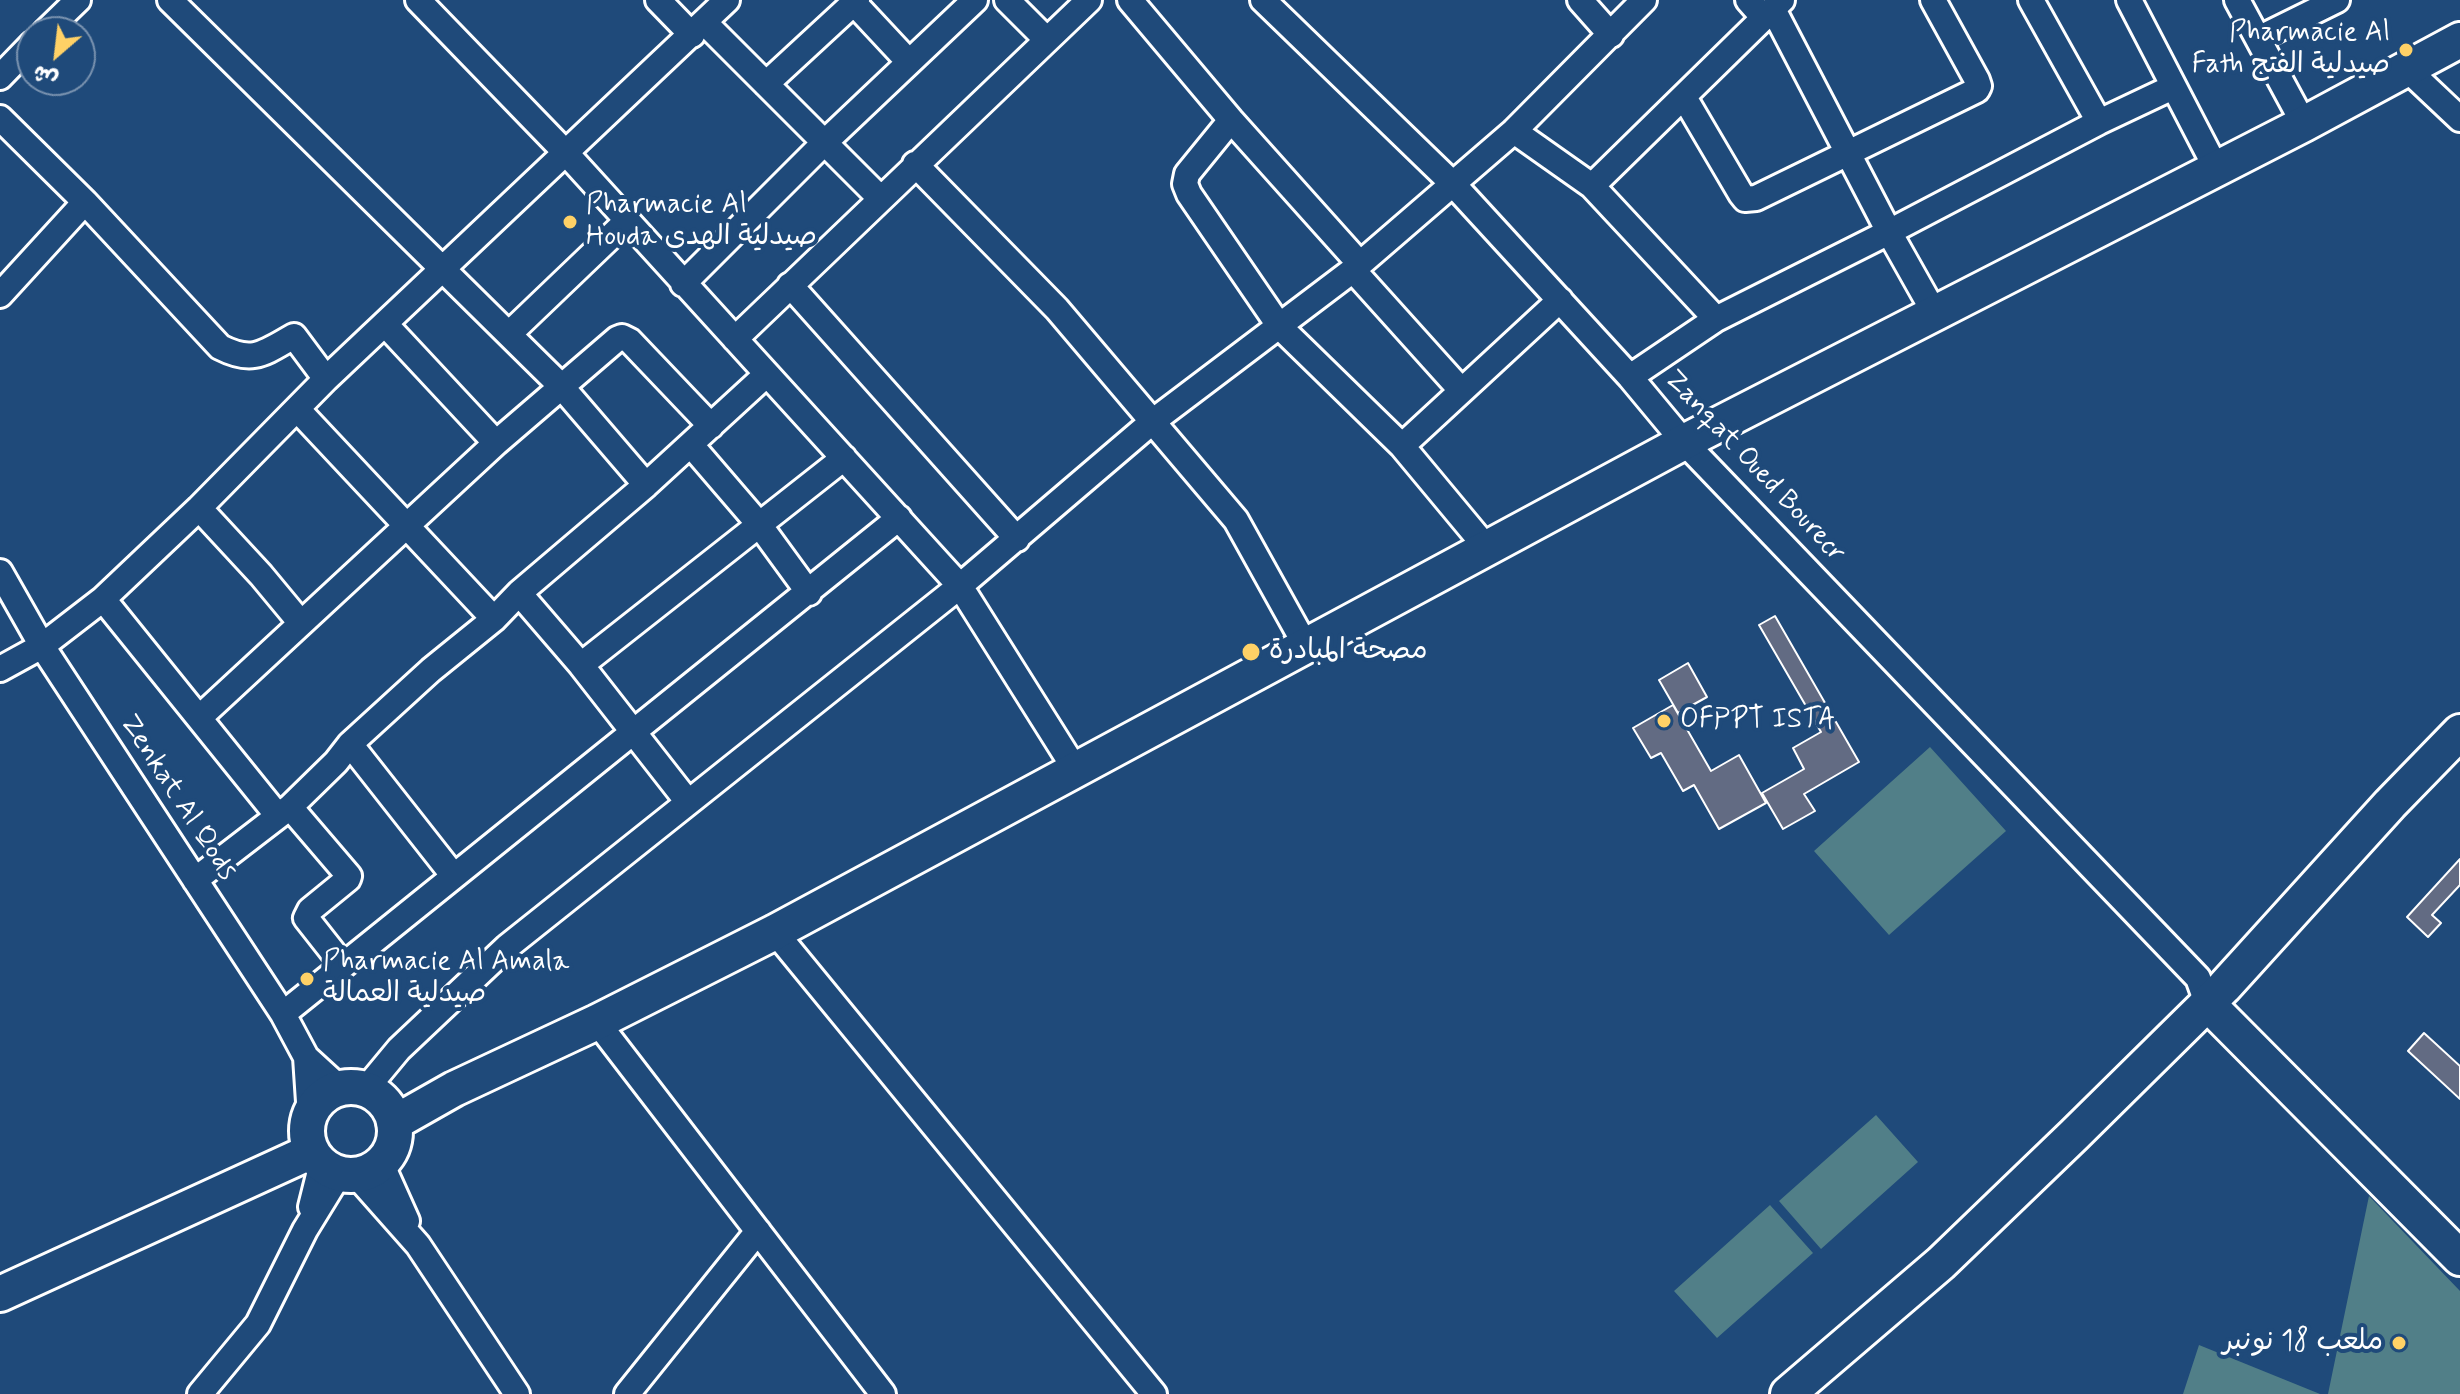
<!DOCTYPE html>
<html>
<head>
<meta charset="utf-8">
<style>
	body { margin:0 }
	#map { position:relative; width:2460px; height:1394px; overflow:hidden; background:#1f4a7a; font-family:Mynerve,"Playpen Sans Arabic",sans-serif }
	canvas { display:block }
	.north { position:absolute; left:16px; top:16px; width:80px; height:80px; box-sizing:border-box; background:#1f4a7a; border:2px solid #7992af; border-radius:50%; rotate:208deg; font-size:22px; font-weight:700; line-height:32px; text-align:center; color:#fff }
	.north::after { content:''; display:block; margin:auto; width:28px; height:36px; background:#ffd166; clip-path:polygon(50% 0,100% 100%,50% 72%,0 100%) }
</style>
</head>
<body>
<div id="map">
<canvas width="2460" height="1394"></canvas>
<div class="north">ش</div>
</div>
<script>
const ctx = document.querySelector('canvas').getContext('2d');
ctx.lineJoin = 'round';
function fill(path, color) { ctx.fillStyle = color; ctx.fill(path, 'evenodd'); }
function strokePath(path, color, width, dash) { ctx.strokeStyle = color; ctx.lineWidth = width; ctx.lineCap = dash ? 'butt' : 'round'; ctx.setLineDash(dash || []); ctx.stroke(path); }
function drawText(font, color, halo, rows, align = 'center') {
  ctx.font = font + ' Mynerve,"Playpen Sans Arabic",sans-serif'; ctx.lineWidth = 8; ctx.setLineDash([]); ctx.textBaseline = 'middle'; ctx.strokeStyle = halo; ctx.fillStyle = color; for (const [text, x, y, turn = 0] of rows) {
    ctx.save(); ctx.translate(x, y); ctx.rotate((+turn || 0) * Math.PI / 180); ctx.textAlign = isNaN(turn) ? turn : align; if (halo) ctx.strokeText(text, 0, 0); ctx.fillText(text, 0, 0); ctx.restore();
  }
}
const green = new Path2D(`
	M 1930,747 L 2006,831 L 1889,935 L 1814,851 Z
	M 1876,1115 L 1918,1162 L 1821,1249 L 1779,1201 Z
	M 2369,1196 L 2460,1291 L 2460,1394 L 2328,1394 Z
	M 1770,1205 L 1813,1253 L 1717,1338 L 1674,1291 Z
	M 2199,1345 L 2320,1394 L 2183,1394 Z`);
const building = new Path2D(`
	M 1775,616 L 1859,762 L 1804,794 L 1815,811 L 1783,829 L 1762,793 L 1804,769 L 1793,748 L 1821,732 L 1759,625 Z
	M 1688,663 L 1707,697 L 1678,713 L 1659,680 Z
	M 1673,705 L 1711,771 L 1739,755 L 1766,803 L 1719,829 L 1694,785 L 1683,791 L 1661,753 L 1651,758 L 1633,728 Z
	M 2460,859 L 2460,885 L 2432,915 L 2441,923 L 2428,937 L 2407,917 Z
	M 2424,1033 L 2460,1066 L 2460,1099 L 2408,1051 Z`);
const street = new Path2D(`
	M 170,0 L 561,386 L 646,485
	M 418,0 L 566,153 L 960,586 L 1075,769
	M 658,0 L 692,35
	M 1007,0 L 1047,40
	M 1130,0 L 1231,120 L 1360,264
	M 1263,0 L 1453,184 L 1630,377 L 1684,442 L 2198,978 L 2207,1003
	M 1580,0 L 1611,35
	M 1748,0 L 1764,18
	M 2031,0 L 2099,122
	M 2129,0 L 2216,168
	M 2237,0 L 2304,124
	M 854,3 L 909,62
	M 1773,9 L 1889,232 L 1934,312
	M 704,22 L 880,198
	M 45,32 L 78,0
	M 2258,39 L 2337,0
	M 2407,69 L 2460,119
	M 0,77 L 32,44
	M 766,84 L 857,0
	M 1684,97 L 1741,194 L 1745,199 L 1756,198 L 1977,90 L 1979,86 L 1977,80 L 1933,0
	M 0,118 L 85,202 L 220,347 C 253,364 264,353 294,336 L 326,379
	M 1231,120 L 1187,174 L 1185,184 L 1189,194 L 1280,327 L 1402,446 L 1486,547
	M 1514,131 L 1592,186 L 1716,319
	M 915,164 L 1057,309 L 1236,520 L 1306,646
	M 1592,186 L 1782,0
	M 1353,270 L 1461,390
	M 683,284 L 823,144 L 975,0
	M 790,285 L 1017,539
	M 0,295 L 85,202
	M 385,324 L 496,443
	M 509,334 L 627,221
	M 735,339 L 1089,0
	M 1630,377 L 1716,319 L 1889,232 L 2099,122 L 2173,87
	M 298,410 L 494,619
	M 691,445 L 758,523 L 809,593
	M 1402,446 L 1560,300
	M 199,508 L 261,575 L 300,622
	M 0,572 L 42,646 L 283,1014 L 306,1057 L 341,1089
	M 519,593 L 581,665 L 688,802
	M 103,599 L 278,816
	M 581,665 L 844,458
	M 0,669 L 42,646 L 103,599 L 199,508 L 326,379 L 727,0
	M 199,718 L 496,443 L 617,339 L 622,337 L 630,341 L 711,426
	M 350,744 L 453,875
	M 290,807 L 349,876 L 348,879 L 310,910 L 306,918 L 343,965
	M 195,880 L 290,807 L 336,762 L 350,744 L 431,670 L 494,619 L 519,593 L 646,485 L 767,374
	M 775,932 L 1154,1394
	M 283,1014 L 899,518
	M 597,1022 L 883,1394
	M 306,1057 L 310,1117
	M 365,1090 L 399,1049 L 507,947 L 960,586 L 1152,422 L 1353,270 L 1514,131 L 1644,0
	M 381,1163 L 407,1221
	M 356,1175 L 418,1245 L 517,1394
	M 311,1207 L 322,1163
	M 200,1394 L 258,1324 L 305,1230 L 340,1173
	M 627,1394 L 758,1231`);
const secondary = new Path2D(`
	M 2207,1003 L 2460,1258
	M307 1131a44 44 0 1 1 88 0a44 44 0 1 1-88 0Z
	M 394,1123 L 454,1089 L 597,1022 L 775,932 L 1684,442 L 2304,124 L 2460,40
	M 0,1294 L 312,1151
	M 1788,1394 L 1941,1263 L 2074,1135 L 2224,987 L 2390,804 L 2460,732`);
const markers = [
	[2406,50,8,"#ffd166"],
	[570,222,8,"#ffd166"],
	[1251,652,10,"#ffd166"],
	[1664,721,8,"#ffd166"],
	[307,979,8,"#ffd166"],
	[2399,1343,8,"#ffd166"]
];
const poiNames = [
	["Pharmacie Al",2390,34,"right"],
	["Fath صيدلية الفتح",2390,66,"right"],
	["Pharmacie Al",586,206],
	["Houda صيدلية الهدى",586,238],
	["مصحة المبادرة",1269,652],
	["OFPPT ISTA",1680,721],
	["Pharmacie Al Amala",323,963],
	["صيدلية العمالة",323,995],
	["ملعب 18 نونبر",2383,1343,"right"]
];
const streetNames = [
	["Zanqat Oued Bourecr",1754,467,47],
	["Zenkat Al Qods",177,798,57]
];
fill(green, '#517f88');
fill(building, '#626b83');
strokePath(building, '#fff', 2);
strokePath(street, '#fff', 30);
strokePath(secondary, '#fff', 40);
strokePath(street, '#1f4a7a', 24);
strokePath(secondary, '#1f4a7a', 34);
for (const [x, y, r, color] of markers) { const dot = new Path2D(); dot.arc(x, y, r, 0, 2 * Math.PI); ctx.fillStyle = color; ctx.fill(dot); strokePath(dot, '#1f4a7a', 3); }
drawText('28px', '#fff', '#1f4a7a', poiNames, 'left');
drawText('28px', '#fff', '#1f4a7a', streetNames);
</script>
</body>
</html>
